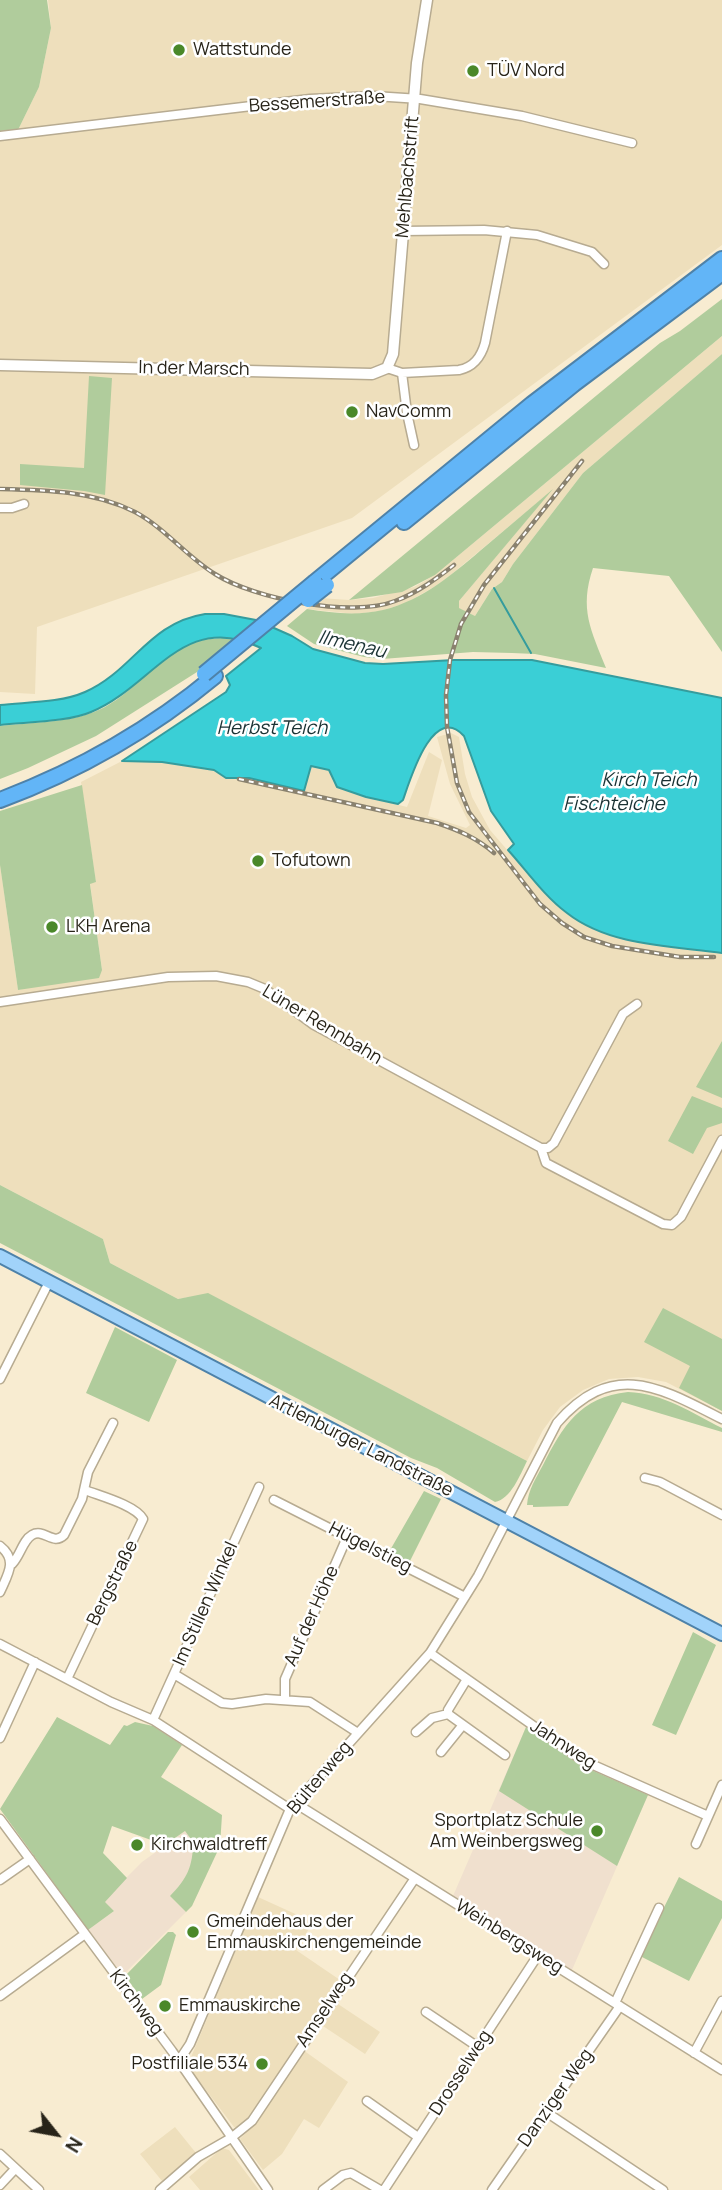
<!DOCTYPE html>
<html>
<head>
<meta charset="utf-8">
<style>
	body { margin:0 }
	#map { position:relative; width:722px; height:2190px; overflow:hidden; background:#f8ecd1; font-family:Manrope,sans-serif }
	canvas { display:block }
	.north { position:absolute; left:21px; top:2099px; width:70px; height:70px; -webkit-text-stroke:5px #fff; paint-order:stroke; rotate:121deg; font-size:19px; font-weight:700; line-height:28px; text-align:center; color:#282419 }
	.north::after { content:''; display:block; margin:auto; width:24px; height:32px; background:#282419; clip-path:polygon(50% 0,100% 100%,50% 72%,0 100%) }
</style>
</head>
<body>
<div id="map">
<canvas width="722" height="2190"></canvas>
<div class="north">N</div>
</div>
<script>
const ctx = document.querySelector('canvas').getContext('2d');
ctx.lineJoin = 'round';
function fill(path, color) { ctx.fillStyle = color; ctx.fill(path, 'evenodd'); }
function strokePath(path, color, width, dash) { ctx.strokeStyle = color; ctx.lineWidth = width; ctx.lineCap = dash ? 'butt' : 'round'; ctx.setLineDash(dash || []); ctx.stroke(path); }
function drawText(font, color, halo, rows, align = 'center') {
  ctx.font = font + ' Manrope,sans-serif'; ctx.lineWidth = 5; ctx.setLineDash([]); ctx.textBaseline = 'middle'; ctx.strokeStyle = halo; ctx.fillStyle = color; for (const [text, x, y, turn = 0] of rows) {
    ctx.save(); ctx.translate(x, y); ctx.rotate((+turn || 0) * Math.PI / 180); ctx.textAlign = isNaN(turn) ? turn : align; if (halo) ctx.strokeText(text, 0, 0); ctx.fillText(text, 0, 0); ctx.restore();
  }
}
const built = new Path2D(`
	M 48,0 L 722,0 L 722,245 L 352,518 L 37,627 L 35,694 L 0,692 L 0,131 L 18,130 L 39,87 L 51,28 Z
	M 722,336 L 722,354 L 583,473 L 513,564 L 502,582 L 492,589 L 475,616 L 458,608 L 459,601 L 549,493 L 441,583 L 406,603 L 381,611 L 355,614 L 307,609 L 320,598 L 349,600 L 373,598 L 414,587 L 435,575 Z
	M 451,733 L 459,737 L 465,774 L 472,797 L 490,830 L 547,896 L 566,913 L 587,926 L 622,938 L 722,953 L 722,1411 L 666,1382 L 638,1377 L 609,1379 L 583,1390 L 560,1407 L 543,1430 L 527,1461 L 209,1294 L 178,1299 L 110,1263 L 103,1239 L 0,1185 L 0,865 L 18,990 L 102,970 L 90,883 L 96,882 L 81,782 L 122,761 L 162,761 L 214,770 L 227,777 L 249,778 L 305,791 L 310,766 L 329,770 L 334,784 L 341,788 L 366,797 L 407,807 L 429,752 L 442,760 L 428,816 L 466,828 L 470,825 L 450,784 L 437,737 Z
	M 258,1897 L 313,1922 L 296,1950 L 340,1980 L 249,2119 L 239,2128 L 234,2127 L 190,2069 L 189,2062 Z
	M 335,2002 L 380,2032 L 365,2054 L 320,2024 Z
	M 303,2050 L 348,2082 L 319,2128 L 304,2119 L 282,2154 L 263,2170 L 240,2139 L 252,2126 Z
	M 175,2127 L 196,2153 L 162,2181 L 140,2154 Z
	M 222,2148 L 229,2150 L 259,2190 L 200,2190 L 189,2177 Z`);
const education = new Path2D(`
	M 526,1727 L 580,1765 L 648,1795 L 572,1970 L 453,1896 Z
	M 185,1831 L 193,1842 L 193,1859 L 184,1882 L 170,1896 L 186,1912 L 123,1975 L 88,1930 L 114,1911 L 104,1902 L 111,1893 L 142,1862 Z`);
const green = new Path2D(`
	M 0,0 L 47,0 L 51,28 L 39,87 L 18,130 L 0,131 Z
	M 722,299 L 722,336 L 435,575 L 402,592 L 349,600 L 660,343 L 680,331 Z
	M 722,354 L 722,652 L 669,576 L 593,568 C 579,609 591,630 606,668 L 535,654 L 512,653 L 473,652 L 382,659 L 364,657 L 314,644 L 287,626 L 307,609 C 332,613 357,616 383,610 C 424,600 455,572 487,545 C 509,526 531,508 553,489 L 459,601 L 459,608 L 475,616 L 492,589 L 502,582 L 513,564 L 583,473 Z
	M 89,376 L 112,378 L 105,495 L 84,491 L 20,485 L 20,464 L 84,468 Z
	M 223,638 L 237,639 L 197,672 L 96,736 L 28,768 L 0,779 L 0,726 C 34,722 75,723 105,707 C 136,690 158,656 191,643 C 201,639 212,639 223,638 Z
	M 82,785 L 96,882 L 90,884 L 102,970 L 99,978 L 18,990 L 0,865 L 0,811 Z
	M 722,1041 L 722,1098 L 696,1087 Z
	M 692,1096 L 722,1108 L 722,1123 L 707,1128 L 693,1154 L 668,1141 Z
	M 0,1185 L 103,1239 L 110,1263 L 178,1299 L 208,1293 L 527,1461 C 520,1475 511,1499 495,1502 L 437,1468 L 411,1458 L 0,1243 Z
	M 663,1308 L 722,1339 L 722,1411 L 679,1388 L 690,1366 L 644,1342 Z
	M 115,1327 L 177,1360 L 149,1422 L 86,1393 Z
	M 628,1392 C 663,1393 692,1413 722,1428 L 722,1432 L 622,1402 L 568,1506 L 533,1507 L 533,1505 L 527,1505 C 528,1490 536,1478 543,1465 C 563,1426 580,1397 628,1392 Z
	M 424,1491 L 441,1499 L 409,1563 L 389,1552 Z
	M 693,1632 L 716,1645 L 676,1735 L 652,1725 Z
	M 57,1717 L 110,1745 L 124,1725 L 127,1726 L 135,1722 L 153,1726 L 182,1745 L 161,1777 L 222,1815 L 220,1846 L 192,1906 L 186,1912 L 170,1896 C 187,1879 193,1866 193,1842 L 185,1831 L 165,1845 L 112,1826 L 103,1853 L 127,1878 L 105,1902 L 114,1911 L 88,1930 L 0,1809 Z
	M 526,1727 L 580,1765 L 648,1795 L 617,1866 L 499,1791 Z
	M 679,1877 L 722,1901 L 722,1918 L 689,1981 L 640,1956 Z
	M 168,1932 L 173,1932 L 176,1935 L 161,1985 L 142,1999 L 125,1976 Z`);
const water = new Path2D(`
	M 205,614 L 224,614 L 256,620 L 292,636 L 313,649 L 365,663 L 383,664 L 454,660 L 532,660 L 722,698 L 722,953 C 671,946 609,946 567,913 C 544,896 527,871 508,850 L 514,844 L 491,811 L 464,736 C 433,702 410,780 403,800 L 398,804 L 366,797 L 337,787 L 329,770 L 311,766 L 304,791 L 249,778 L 226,778 L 214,770 L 162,762 L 122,761 L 226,692 L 230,685 L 226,676 L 261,648 C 183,609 153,687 91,712 C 68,722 26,722 0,725 L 0,705 C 27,702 60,703 85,692 C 133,671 148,623 205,614 Z`);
const stream = new Path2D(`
	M 494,588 L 531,653`);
const minor = new Path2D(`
	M 0,136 L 310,99 L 374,96 L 420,99 L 522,116 L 632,143
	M 403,231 L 484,230 L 537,235 L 592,252 L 604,264
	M 387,368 L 402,373 L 459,370 C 474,367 481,357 485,343 L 507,231
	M 402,373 L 407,413 L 414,445
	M 0,508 L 12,508 L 24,504
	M 0,1002 L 168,977 L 216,976 L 248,982 L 265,989 L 314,1025 L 541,1148 L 548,1148 L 554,1143 L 623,1014 L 637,1004
	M 541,1148 L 546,1163 L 663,1224 L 672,1225 L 681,1217 L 722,1140
	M 0,1379 L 49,1282
	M 645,1478 L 660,1482 L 722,1515
	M 274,1500 L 465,1597
	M 0,1546 C 18,1560 8,1574 0,1592
	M 12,1564 C 20,1556 23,1540 32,1535 C 44,1528 53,1546 64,1535 L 82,1499 L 88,1472 L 113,1423
	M 0,1644 L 111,1702 L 153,1720 L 290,1809
	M 430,1653 L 582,1760 L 708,1816
	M 174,1674 L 222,1703 L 232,1704 L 266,1699 L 310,1702 L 358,1733
	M 67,1679 L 143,1519 C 135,1505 100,1496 85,1490
	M 467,1679 L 448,1710 L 448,1714 L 505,1755
	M 285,1699 L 285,1679 L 348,1535
	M 153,1720 L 259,1487
	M 416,1732 L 432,1718 L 448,1714
	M 0,1738 L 35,1662
	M 441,1752 L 462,1726
	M 295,1803 L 722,2070
	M 0,1819 L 172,2051 L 268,2190
	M 696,1844 L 722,1785
	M 0,1880 L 30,1859
	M 0,1996 L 85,1934
	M 615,2003 L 659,1908
	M 426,2012 L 478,2047
	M 694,2053 L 722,2001
	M 178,2062 L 190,2044 L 290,1809 L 430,1653 L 478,1576 L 557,1423 C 613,1359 659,1387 722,1419
	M 367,2101 L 418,2137
	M 546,2112 L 663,2190
	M 0,2154 L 39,2190
	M 0,2185 L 15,2169
	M 160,2190 L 198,2157 L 231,2138 L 252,2121 L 415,1878
	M 323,2190 L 343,2175 L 351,2173 L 380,2190
	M 384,2190 L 538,1955
	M 492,2190 L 620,2006`);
const tertiary = new Path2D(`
	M 0,365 L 372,374 L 387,368 L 393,354 L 417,63 L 427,0`);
const primary = new Path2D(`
	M 0,1256 L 722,1634`);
const motorway = new Path2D(`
	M 404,522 L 574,384 L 722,273
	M 315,582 L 532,404 L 722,259
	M 0,800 C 80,770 150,730 215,676`);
const rail = new Path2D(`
	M 582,461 L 484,585 L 461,624 L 450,660 L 446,695 L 447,727 L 457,783 L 469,812 L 540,904 L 562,923 L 584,937 L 612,946 L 680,957 L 714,957
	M 0,489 C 46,490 94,491 135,512 C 165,528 187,557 215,574 C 254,599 352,618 395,601 C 417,593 436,579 454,565
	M 239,779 L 437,823 C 458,830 477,838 494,853`);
const motorwayBridge = new Path2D(`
	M 308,600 L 327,585
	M 204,674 L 315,582`);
const markers = [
	[179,50,7,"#4a8829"],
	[473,71,7,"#4a8829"],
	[352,412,7,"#4a8829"],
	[258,861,7,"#4a8829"],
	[52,927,7,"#4a8829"],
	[597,1831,7,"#4a8829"],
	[137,1845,7,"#4a8829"],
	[193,1932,7,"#4a8829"],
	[165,2006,7,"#4a8829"],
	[262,2064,7,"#4a8829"]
];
const poiNames = [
	["Wattstunde",193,50],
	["TÜV Nord",487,71],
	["NavComm",366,412],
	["Tofutown",272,861],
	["LKH Arena",66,927],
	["Sportplatz Schule",583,1821,"right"],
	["Am Weinbergsweg",583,1842,"right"],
	["Kirchwaldtreff",151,1845],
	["Gmeindehaus der",207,1922],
	["Emmauskirchengemeinde",207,1943],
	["Emmauskirche",179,2006],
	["Postfiliale 534",248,2064,"right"]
];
const streetNames = [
	["Bessemerstraße",317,102,-4],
	["Mehlbachstrift",408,177,-85],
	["In der Marsch",194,369,1],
	["Lüner Rennbahn",322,1025,31],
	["Artlenburger Landstraße",361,1446,27],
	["Hügelstieg",370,1548,27],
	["Bergstraße",113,1583,-64],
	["Im Stillen Winkel",206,1604,-66],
	["Auf der Höhe",312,1616,-66],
	["Jahnweg",563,1745,33],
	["Bültenweg",320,1778,-50],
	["Weinbergsweg",509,1937,32],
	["Kirchweg",136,2003,53],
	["Amselweg",325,2010,-56],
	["Drosselweg",461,2073,-57],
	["Danziger Weg",556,2098,-55]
];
const waterNames = [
	["Ilmenau",352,645,13],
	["Herbst Teich",272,729],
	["Kirch Teich",649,781],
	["Fischteiche",614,805]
];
fill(built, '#eedfbc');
fill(education, '#f0e0ce');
fill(green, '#b0cc9c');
fill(water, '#3acfd6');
strokePath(water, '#359c9d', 2);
strokePath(stream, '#359c9d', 2);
strokePath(minor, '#b7ab91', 11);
strokePath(tertiary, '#b7ab91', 13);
strokePath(primary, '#4e82a9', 16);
strokePath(motorway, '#4e82a9', 18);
strokePath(minor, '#fff', 8);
strokePath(tertiary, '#fff', 10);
strokePath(primary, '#a1d3fa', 12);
strokePath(motorway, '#62b5f7', 14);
strokePath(rail, '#8a826f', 4.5);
strokePath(rail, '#fff', 2, [5]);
strokePath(motorwayBridge, '#4e82a9', 18, []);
strokePath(motorwayBridge, '#62b5f7', 14);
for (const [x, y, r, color] of markers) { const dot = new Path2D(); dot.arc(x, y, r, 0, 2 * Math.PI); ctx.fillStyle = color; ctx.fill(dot); strokePath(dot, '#fff', 2.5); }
drawText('18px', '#282419', '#fff', poiNames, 'left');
drawText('18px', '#282419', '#fff', streetNames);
drawText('italic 19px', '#193133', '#fff', waterNames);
</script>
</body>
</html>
